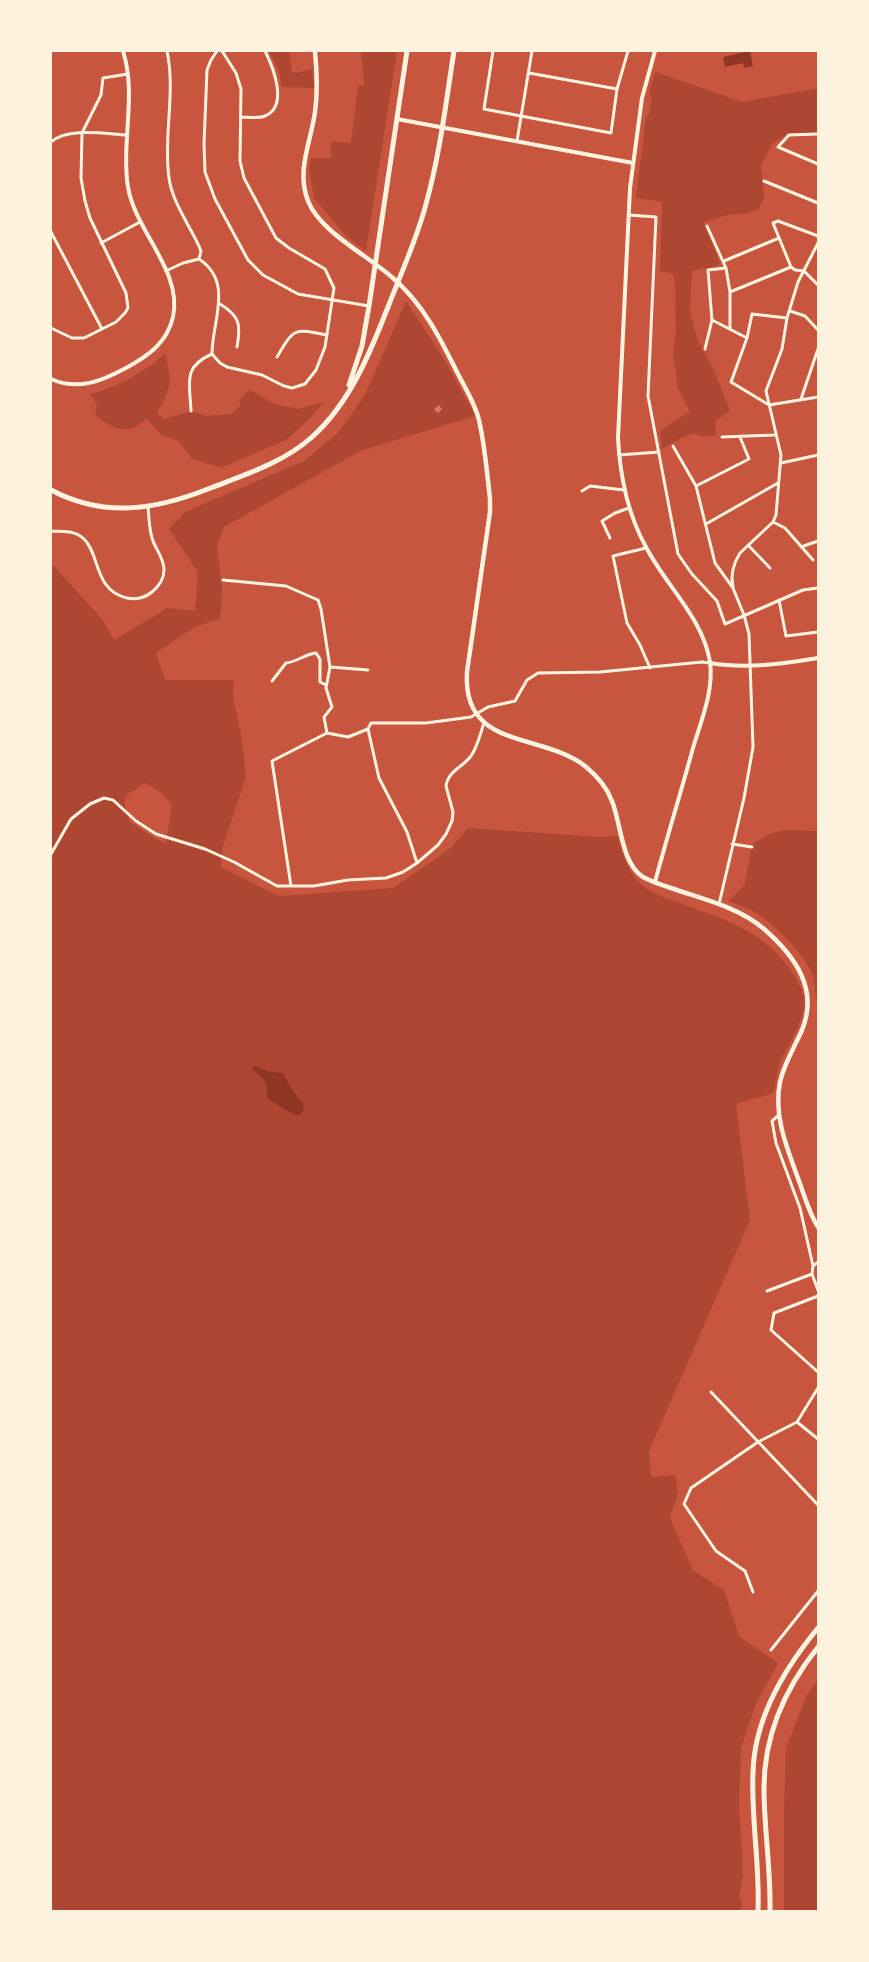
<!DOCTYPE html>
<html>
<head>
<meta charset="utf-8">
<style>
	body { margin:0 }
	#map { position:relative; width:869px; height:1962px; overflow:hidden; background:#c8553d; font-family:"Titillium Web",sans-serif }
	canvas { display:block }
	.frame { position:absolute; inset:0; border:52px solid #fff3e0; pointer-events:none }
</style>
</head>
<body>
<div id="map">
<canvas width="869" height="1962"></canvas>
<div class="frame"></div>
</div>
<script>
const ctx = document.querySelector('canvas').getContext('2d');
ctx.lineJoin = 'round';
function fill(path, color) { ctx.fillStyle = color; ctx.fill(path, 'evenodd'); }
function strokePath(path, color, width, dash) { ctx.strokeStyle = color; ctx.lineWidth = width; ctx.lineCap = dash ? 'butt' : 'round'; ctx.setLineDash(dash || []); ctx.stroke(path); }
const green = new Path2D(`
	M 269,51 L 289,51 L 292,72 L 295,73 L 312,69 L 314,88 L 282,87 L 279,72 Z
	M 361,51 L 397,51 L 366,251 L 346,236 L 314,198 L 309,168 L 311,158 L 331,158 L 331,141 L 351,143 L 358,86 L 364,85 Z
	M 655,72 L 743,102 L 818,88 L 818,132 L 789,133 L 772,144 L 761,166 L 764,199 L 758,209 L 749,213 L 728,215 L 703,222 L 720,263 L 717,266 L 692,271 L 690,313 L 698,341 L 713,368 L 730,411 L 716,420 L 715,436 L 701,436 L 695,433 L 685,436 L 662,449 L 660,431 L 690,411 L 677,386 L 676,370 L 673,358 L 676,329 L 675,281 L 673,274 L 660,271 L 662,202 L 637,198 L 636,196 L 646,119 L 649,114 L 652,99 L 649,93 Z
	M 406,301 L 444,359 L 475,416 L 360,451 L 224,527 L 217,545 L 222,589 L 220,619 L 196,626 L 156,653 L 165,680 L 234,680 L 233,697 L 241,734 L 246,777 L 222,849 L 221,867 L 279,896 L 393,888 L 451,848 L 468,828 L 600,837 L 618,836 C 621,849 626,867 635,878 C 646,891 662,897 677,902 C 721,919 761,928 790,969 C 796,979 805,991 804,1003 C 803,1025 788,1044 780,1063 C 777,1073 776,1083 773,1093 L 736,1104 L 750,1220 L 649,1451 L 651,1477 L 675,1475 L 678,1492 L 670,1518 L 693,1570 L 724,1590 L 739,1636 L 778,1663 L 756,1704 L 741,1748 L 739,1806 L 743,1876 L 739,1896 L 742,1902 L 741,1911 L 51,1911 L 51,563 L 102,619 L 114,640 L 167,608 L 195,611 L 198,572 L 169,529 L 185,512 L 304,461 L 338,433 L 360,402 L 368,388 ZM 145,783 L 162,793 L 172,805 L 166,843 L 156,839 L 130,822 L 124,802 L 128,794 Z
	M 165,353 C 172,382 172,386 157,413 L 164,419 L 191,411 L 207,416 L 231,414 L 239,407 L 242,397 L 250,390 L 275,404 L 298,409 L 324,402 L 309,419 L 286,440 L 221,468 L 191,458 L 179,441 L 161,435 L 146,418 C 130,438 111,428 95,415 L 97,405 L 90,394 C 114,389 148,371 165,353 Z
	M 785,830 L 818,831 L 818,1003 C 814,996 816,983 812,974 C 802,951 772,921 750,910 C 744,907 736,904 729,901 L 745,884 L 752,844 L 770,834 Z
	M 818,1679 L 818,1911 L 784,1911 L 784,1810 L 786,1748 L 806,1697 Z`);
const water = new Path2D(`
	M 750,51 L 753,66 L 744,68 L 743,63 L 725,67 L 723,57 Z
	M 257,1066 L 270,1072 L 283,1073 L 293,1091 L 304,1104 L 303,1112 C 300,1114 300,1116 296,1115 C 293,1115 269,1100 267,1097 L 267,1085 L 264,1080 L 253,1070 L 253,1067 Z`);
const building = new Path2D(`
	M 439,405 L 442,409 L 438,413 L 434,409 Z`);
const minor = new Path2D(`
	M 167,51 C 176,93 163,136 169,178 C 172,201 188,223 198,244 L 201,251 L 199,259
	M 217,51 L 211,60 L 207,70 L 204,144 L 205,172 L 215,199 L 248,260 L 263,275 L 298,294 L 369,306
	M 493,51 L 484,109 L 611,133 L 617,89 L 628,51
	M 529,73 L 617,89
	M 242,117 C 249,117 258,119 265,116 C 289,106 273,67 265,51
	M 818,134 L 789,135 L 778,147 L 818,164
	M 517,141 L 532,51
	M 51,142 C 68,127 105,134 127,135
	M 764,181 L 818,203
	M 629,215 L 656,217 L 648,396 L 678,554 L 692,574 L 717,601 L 725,624 L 803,590 L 818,588
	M 707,226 L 726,268 L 730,292 L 730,329
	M 51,232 L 102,329
	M 818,236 L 778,221 L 773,223 L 791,267 L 795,270 L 804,271 L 818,285
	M 101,243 L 140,222
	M 724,261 L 779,238
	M 166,271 L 183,263 L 199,259 C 234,282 212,321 212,354 C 182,367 190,383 191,411
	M 730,292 L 791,267
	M 220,304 C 240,316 241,325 237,347
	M 790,311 L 805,316 L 818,330
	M 787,318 L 752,314 L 747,338 L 731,382 L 769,405 L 818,397
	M 712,320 L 747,338
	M 51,328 L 72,338 L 84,338 L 116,322 L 125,313 L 128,308 L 126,293 L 90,218 L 85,201 L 81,178 L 82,133 L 101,95 L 103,78 L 128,74
	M 705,349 L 712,320 L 708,270 L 726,268
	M 212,354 L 220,363 L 227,367 L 262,375 L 284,386 L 292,388 L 305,384 L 316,370 L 325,347 L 334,288 L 325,269 L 289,248 L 276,238 L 244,178 L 240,161 L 241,89 L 236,73 L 222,51
	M 277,357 C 294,328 294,328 327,335
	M 801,399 L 818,349
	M 722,437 L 775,435
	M 673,446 L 696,486 L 715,563 L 733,588 L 744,615 L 749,634 L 753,747 L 744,798 L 719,904
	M 619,455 L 659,452
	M 781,463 L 818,455
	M 696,486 L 749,459 L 740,437
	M 582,491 L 590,486 L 624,490
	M 773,522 L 785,528 L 813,560
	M 706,524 L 778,483
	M 51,531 C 63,532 75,530 84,539 C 100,554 94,591 127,598 C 135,600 145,598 152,592 C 158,587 164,579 164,570 C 164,557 155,549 152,538 C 149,528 149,517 148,507
	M 610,538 L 602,521 L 615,513 L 629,508
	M 748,545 L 770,568
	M 801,547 L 818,541
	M 646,548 L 613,556 L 627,623 L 640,645 L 650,668
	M 223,580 L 286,586 L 318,600 L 321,609 L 330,667 L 326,688 L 332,707 L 324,717 L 327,733
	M 733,587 C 730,574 733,564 740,553 L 773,522 L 776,515 L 781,455 L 766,391 L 782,349 L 787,318 L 798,282 L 818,243
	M 779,600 L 786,636 L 818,632
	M 330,667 L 368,670
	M 272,681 L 286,663 C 297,662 305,654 316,653 L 320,659 L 320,682 L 326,685
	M 732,844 L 752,847
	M 51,854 L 71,819 L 90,804 L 104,798 L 113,800 L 136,821 L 156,834 L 205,849 L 234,862 L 277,886 L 314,886 L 348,880 L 386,878 L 403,872 L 417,863 L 438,845 L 446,834 L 452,821 L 453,812 L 446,786 C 448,771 463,767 471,756 C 478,746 480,734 484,723
	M 417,863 L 407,832 L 379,778 L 368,729 L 371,723 L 426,723 L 471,717 L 488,707 L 515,701 L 527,680 L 538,673 L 600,672 L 702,662 L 710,663
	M 291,886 L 272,761 L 327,733 L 348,737 L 368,729
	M 779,1115 L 772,1121 L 776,1143 L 800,1208 L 813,1266 L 812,1274 L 818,1290
	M 813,1266 L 818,1262
	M 767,1291 L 812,1274
	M 818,1296 L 774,1313 L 771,1330 L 818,1372
	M 711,1392 L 818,1505
	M 797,1422 L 818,1439
	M 753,1592 L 745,1571 L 716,1551 L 684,1504 L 691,1488 L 758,1442 L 797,1422 L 818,1388
	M 771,1650 L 818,1591`);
const tertiary = new Path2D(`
	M 397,119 L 633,163
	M 51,379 C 78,391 102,381 126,368 C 148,356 167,343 173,317 C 183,271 135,231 128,187 C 121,142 137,95 123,51
	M 710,663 C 746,669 782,664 818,658
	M 655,882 C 667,837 681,792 693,748 C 701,721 714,691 710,662 C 703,618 666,586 646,547 C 627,513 620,476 618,438 L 630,188 L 642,98 L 655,51`);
const secondary = new Path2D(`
	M 315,51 C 317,72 318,91 315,112 C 311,142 296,170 308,201 C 320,232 369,256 394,279 C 423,304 440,338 457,372 C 465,388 475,403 479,420 C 485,446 487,473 490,499 L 490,512 L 467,672 C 462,750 541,732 585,766 C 596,775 607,788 612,801 C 621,823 621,863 643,877 C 652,882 662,885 671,888 C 702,899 739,907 764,929 C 795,956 819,989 802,1030 C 794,1048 784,1064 780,1082 C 773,1117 788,1150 799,1181 C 805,1197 809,1213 818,1227`);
const primary = new Path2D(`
	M 349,385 L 362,346 L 369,306 L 407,51
	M 51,490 C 104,518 155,510 208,489 C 244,475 283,463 312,437 C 350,403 370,353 388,307 C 401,273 417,239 426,204 C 440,154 446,102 454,51
	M 758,1911 C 760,1865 751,1819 753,1773 C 754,1718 784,1669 818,1628
	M 770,1911 C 771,1870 764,1829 764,1788 C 764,1735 786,1687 818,1647`);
fill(green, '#ae4732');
fill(water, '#8f3625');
fill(building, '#d67c66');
strokePath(minor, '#fff3e0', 3);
strokePath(tertiary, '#fff3e0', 4);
strokePath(secondary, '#fff3e0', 4.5);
strokePath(primary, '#fff3e0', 5);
</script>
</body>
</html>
